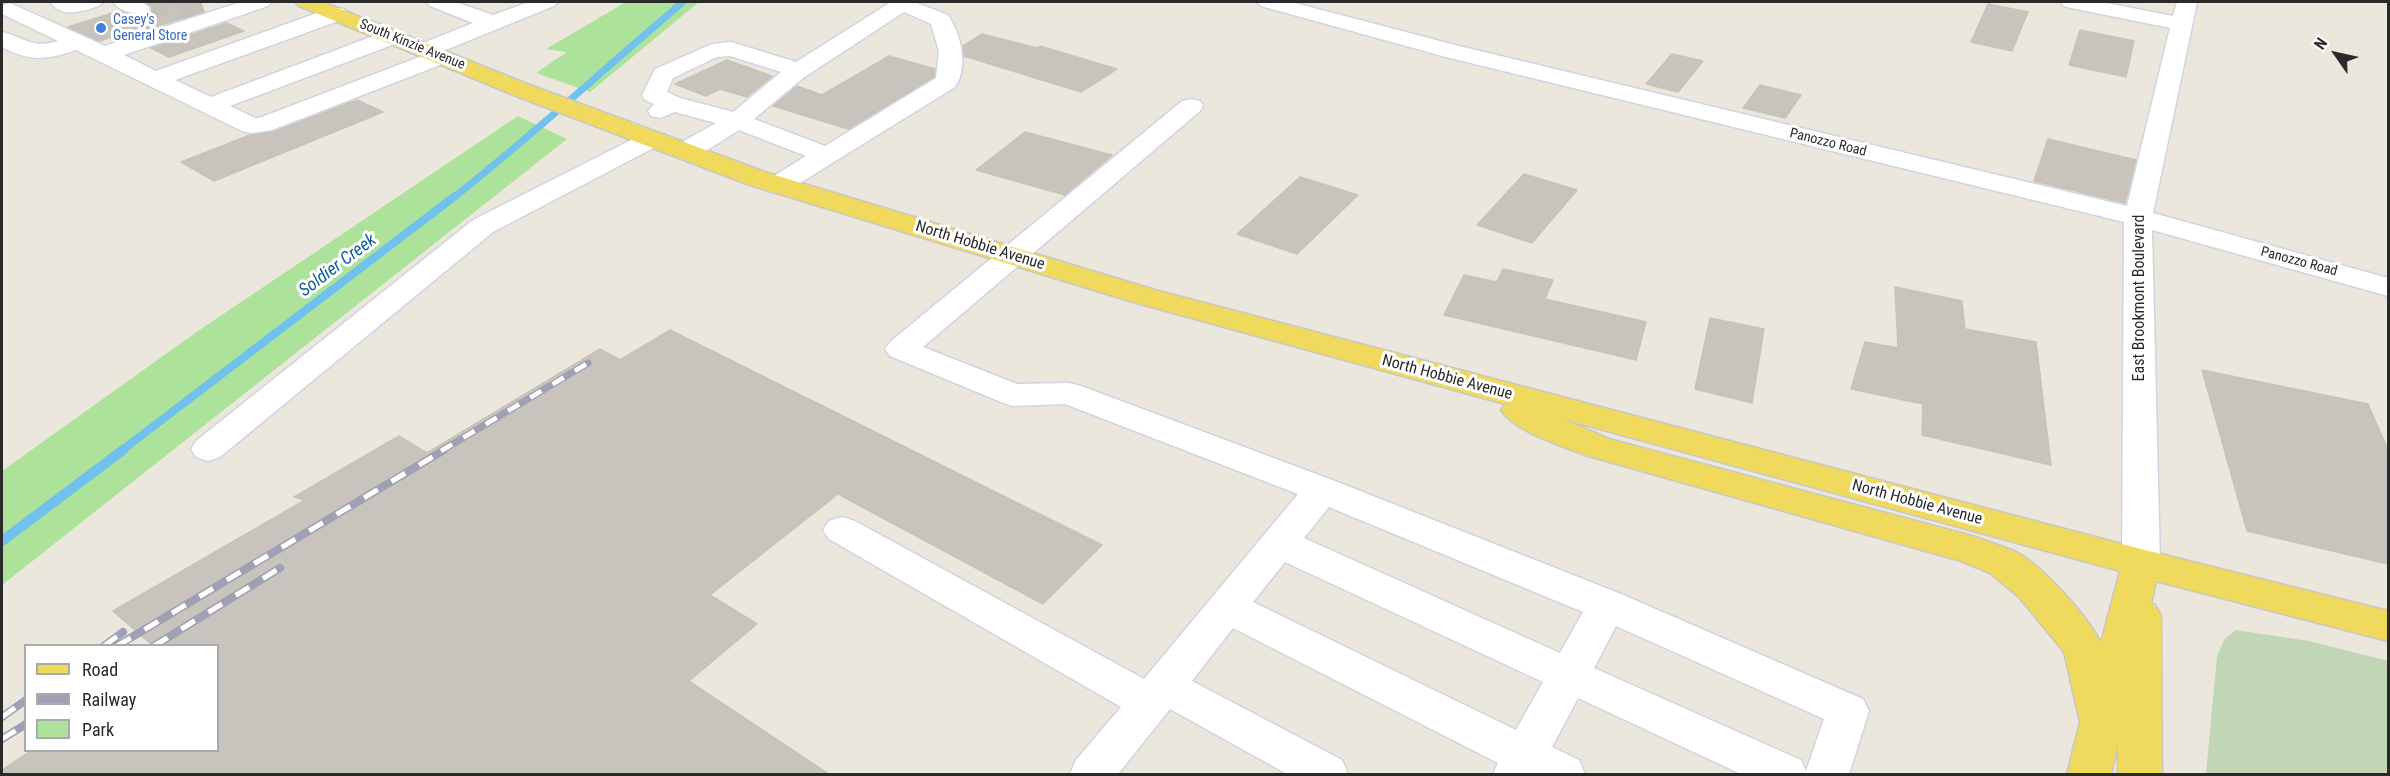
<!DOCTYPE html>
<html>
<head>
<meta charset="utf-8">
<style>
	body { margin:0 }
	#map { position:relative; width:2390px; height:776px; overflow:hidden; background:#ece7dc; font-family:"Roboto Condensed",sans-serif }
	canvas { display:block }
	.frame { position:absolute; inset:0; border:3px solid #2a2a2a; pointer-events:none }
	.legend { position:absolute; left:24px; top:644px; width:195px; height:108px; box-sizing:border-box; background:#fff; border:2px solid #aaa; margin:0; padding:8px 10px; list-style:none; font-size:18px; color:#2a2a2a }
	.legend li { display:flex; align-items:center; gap:12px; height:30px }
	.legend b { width:30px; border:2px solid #aaa }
	.north { position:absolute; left:2306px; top:24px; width:60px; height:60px; -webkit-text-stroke:4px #fff; paint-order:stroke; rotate:304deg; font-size:16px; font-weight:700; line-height:24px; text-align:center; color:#2a2a2a }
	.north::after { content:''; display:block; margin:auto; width:21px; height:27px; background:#2a2a2a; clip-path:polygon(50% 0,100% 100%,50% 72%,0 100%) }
</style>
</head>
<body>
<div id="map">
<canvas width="2390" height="776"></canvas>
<div class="frame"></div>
<ul class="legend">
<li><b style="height:8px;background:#efda5e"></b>Road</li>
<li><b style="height:8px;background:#9fa0b4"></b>Railway</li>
<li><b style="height:16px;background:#ace299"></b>Park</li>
</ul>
<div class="north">N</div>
</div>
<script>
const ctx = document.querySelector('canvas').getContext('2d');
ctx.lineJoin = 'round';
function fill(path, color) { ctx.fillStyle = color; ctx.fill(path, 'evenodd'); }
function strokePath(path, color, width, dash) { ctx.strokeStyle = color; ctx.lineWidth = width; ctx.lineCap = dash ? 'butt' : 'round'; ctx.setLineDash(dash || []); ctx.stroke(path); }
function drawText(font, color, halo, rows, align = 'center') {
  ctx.font = font + ' "Roboto Condensed",sans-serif'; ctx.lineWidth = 6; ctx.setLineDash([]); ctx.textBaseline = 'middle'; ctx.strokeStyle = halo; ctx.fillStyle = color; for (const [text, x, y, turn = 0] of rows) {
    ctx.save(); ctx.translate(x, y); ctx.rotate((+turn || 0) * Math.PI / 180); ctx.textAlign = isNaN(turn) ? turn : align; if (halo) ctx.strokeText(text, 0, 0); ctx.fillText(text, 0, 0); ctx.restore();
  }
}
const green = new Path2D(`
	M 626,2 L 699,2 L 590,92 L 536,73 L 567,52 L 546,49 Z
	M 518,116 L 567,139 L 2,585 L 2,471 L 198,331 Z`);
const cemetery = new Path2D(`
	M 2235,630 L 2309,641 L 2388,661 L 2388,774 L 2206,774 L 2217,656 L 2224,640 Z`);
const streamFar2 = new Path2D(`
	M 453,198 C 532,136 606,67 683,2`);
const streamFar1 = new Path2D(`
	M 121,451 L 455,196`);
const stream = new Path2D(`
	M 2,541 L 123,450`);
const building = new Path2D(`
	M 146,2 L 178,2 L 202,12 L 127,36 L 122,34 L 99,41 L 68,27 L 119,11 L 133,15 L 147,15 L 152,8 Z
	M 1988,4 L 2028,12 L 2012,51 L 1971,42 Z
	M 226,23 L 244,31 L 169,57 L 151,48 Z
	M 2080,30 L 2134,41 L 2126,77 L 2069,65 Z
	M 982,34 L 1037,48 L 1040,46 L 1117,69 L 1081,92 L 964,56 L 963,46 Z
	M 1672,54 L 1703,61 L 1678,92 L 1646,84 Z
	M 889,56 L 935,69 L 934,77 L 848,129 L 773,106 L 797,86 L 822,95 Z
	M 727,60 L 772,76 L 747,97 L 720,89 L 706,96 L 675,84 Z
	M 1760,85 L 1801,95 L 1785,118 L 1743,108 Z
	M 357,100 L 383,112 L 214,181 L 181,162 L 250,135 L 273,132 Z
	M 1025,132 L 1112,155 L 1065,195 L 976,170 Z
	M 2048,139 L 2136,160 L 2125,203 L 2034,181 Z
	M 1524,174 L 1577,190 L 1532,243 L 1477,225 Z
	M 1300,177 L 1358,195 L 1297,254 L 1237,234 Z
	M 1503,269 L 1553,280 L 1545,299 L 1646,322 L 1636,360 L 1444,315 L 1464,275 L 1497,282 Z
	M 1895,287 L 1962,301 L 1965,329 L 2036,342 L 2051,465 L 1922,435 L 1923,404 L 1851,389 L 1865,342 L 1898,348 Z
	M 1710,318 L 1764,329 L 1752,403 L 1695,389 Z
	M 670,330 L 1102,545 L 1043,604 L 838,494 L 710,595 L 757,624 L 689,681 L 829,774 L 2,774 L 2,770 L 32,750 L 218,750 L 218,645 L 152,645 L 113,611 L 305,500 L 294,497 L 399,436 L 427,453 L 600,349 L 620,360 Z
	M 2202,370 L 2368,404 L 2388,450 L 2388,564 L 2247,531 Z`);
const minorTunnel = new Path2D(`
	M 143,10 L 170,2
	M 180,14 L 206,5`);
const minor = new Path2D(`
	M 50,2 L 103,2 L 99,6 C 83,11 62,19 50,2 Z
	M 113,2 L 142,2 L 150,8 L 147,13 C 136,15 120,12 113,2 Z
	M 241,2 L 272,2 L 268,6 L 124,55 L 156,71 L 328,9 L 336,8 L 344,9 L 347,14 L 344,19 L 175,80 L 211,97 L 384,32 L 392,30 L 400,32 L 403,37 L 400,42 L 230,106 L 255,118 L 259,118 L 422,56 L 415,50 L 418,45 L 473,23 L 430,6 L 427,2 L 455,2 L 493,15 L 529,2 L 558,2 L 554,6 L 443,51 L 448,52 L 451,57 L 448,62 L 272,130 L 251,133 L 242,131 L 76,50 C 46,60 30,62 2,47 L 2,32 C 26,38 31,49 58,41 L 2,14 L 2,6 L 10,3 L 105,46 Z
	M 887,2 L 914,2 L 948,15 C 961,34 969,67 955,87 L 787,191 L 778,193 L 769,191 L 765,185 L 769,179 L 806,156 L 739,130 C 720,141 697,162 675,156 L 671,151 L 675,146 L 716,123 L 675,112 L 660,118 L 651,116 L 648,111 L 654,104 L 645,100 L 642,95 L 655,69 L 712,44 L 731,42 L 796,62 L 888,4 ZM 904,12 L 931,24 L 939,51 L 936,78 L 825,146 L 754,119 L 803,78 ZM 730,56 L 781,72 L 733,112 L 680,98 L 667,92 L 673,78 L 717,57 Z
	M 1257,2 L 1291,2 L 1459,46 L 2127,206 L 2170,28 L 2071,8 L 2064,6 L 2060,2 L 2101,2 L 2173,16 L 2177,2 L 2197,2 L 2153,213 L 2388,278 L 2388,296 L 2152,230 L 2160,563 L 2155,573 L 2141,577 L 2127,573 L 2122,563 L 2124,222 L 1446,57 L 1261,6 Z
	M 1191,99 L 1200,101 L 1203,106 L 1200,111 L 923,347 L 1017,384 L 1069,383 L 1081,386 L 1335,481 L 1621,594 L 1863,699 L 1869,711 L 1849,774 L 1741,774 L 1578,698 L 1552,747 L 1579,760 L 1585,774 L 1493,774 L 1498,763 L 1233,628 L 1192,681 L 1342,760 L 1348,774 L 1287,774 L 1170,709 L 1118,774 L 1070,774 L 1076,760 L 1121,707 L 829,539 L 823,530 L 829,521 L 842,517 L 855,521 L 1144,679 L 1298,494 L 1065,404 L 1013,406 L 1001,402 L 890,356 L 885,349 L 890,342 L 1182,101 ZM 1329,507 L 1583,612 L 1560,653 L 1304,538 ZM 1285,562 L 1543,682 L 1516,730 L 1253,602 ZM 1616,626 L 1824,719 L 1806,771 L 1801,760 L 1594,668 Z
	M 652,131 L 661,134 L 665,139 L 661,144 L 493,232 L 220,457 L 208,461 L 196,457 L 191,449 L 196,441 L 473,220 L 643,134 Z`);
const major = new Path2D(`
	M 295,2 L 323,2 L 527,84 L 765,172 L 1155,290 L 2141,549 L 2388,611 L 2388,641 L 2156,581 L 2151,604 L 2155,605 L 2161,616 L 2162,774 L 2118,774 L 2118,744 L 2111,774 L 2067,774 L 2080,722 L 2064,652 L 2019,597 L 1990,573 L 1961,561 L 1585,455 C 1562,446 1514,431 1501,410 L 1505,404 L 1133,302 L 747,184 L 511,94 L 299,6 ZM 1563,419 L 2120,571 L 2101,643 C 2087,616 2043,566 2016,552 C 2002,546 1987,541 1972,536 L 1609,439 Z`);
const railFar1 = new Path2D(`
	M 441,451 L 588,363`);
const rail = new Path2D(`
	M 104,646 L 123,632
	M 117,646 L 444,450
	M 154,646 L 280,568
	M 2,717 L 26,700
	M 2,739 L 26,724`);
const markers = [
	[101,28,6,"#3f7fe0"]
];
const farShopnames = [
	["Casey's",113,20],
	["General Store",113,36]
];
const farStreetnames = [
	["South Kinzie Avenue",412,45,22],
	["Panozzo Road",1828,143,14],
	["Panozzo Road",2299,262,15]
];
const streetNames = [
	["North Hobbie Avenue",980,246,17],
	["East Brookmont Boulevard",2140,298,-90],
	["North Hobbie Avenue",1447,378,15],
	["North Hobbie Avenue",1917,503,15]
];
const waterNames = [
	["Soldier Creek",338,266,-37]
];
fill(green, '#ace299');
fill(cemetery, '#c1d6b4');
strokePath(streamFar2, '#70c1ed', 7);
strokePath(streamFar1, '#70c1ed', 8);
strokePath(stream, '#70c1ed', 10);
fill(building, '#c8c3bc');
strokePath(building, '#c7c3b6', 1.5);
strokePath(minorTunnel, '#c5c1b8', 24, [24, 12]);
strokePath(minor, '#d2d3e3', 3);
strokePath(major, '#c8c8c8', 3);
fill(minor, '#fff');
fill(major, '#efda5e');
strokePath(railFar1, '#9fa0b4', 7);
strokePath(rail, '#9fa0b4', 8);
strokePath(railFar1, '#fff', 4.5, [13]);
strokePath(rail, '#fff', 5, [16]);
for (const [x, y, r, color] of markers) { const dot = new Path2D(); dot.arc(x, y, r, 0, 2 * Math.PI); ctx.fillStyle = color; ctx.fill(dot); strokePath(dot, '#fff', 2); }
drawText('14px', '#366cbe', '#fff', farShopnames, 'left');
drawText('14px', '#2a2a2a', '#fff', farStreetnames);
drawText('16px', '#2a2a2a', '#fff', streetNames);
drawText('italic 18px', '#0e5e9a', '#fff', waterNames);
</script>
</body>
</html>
